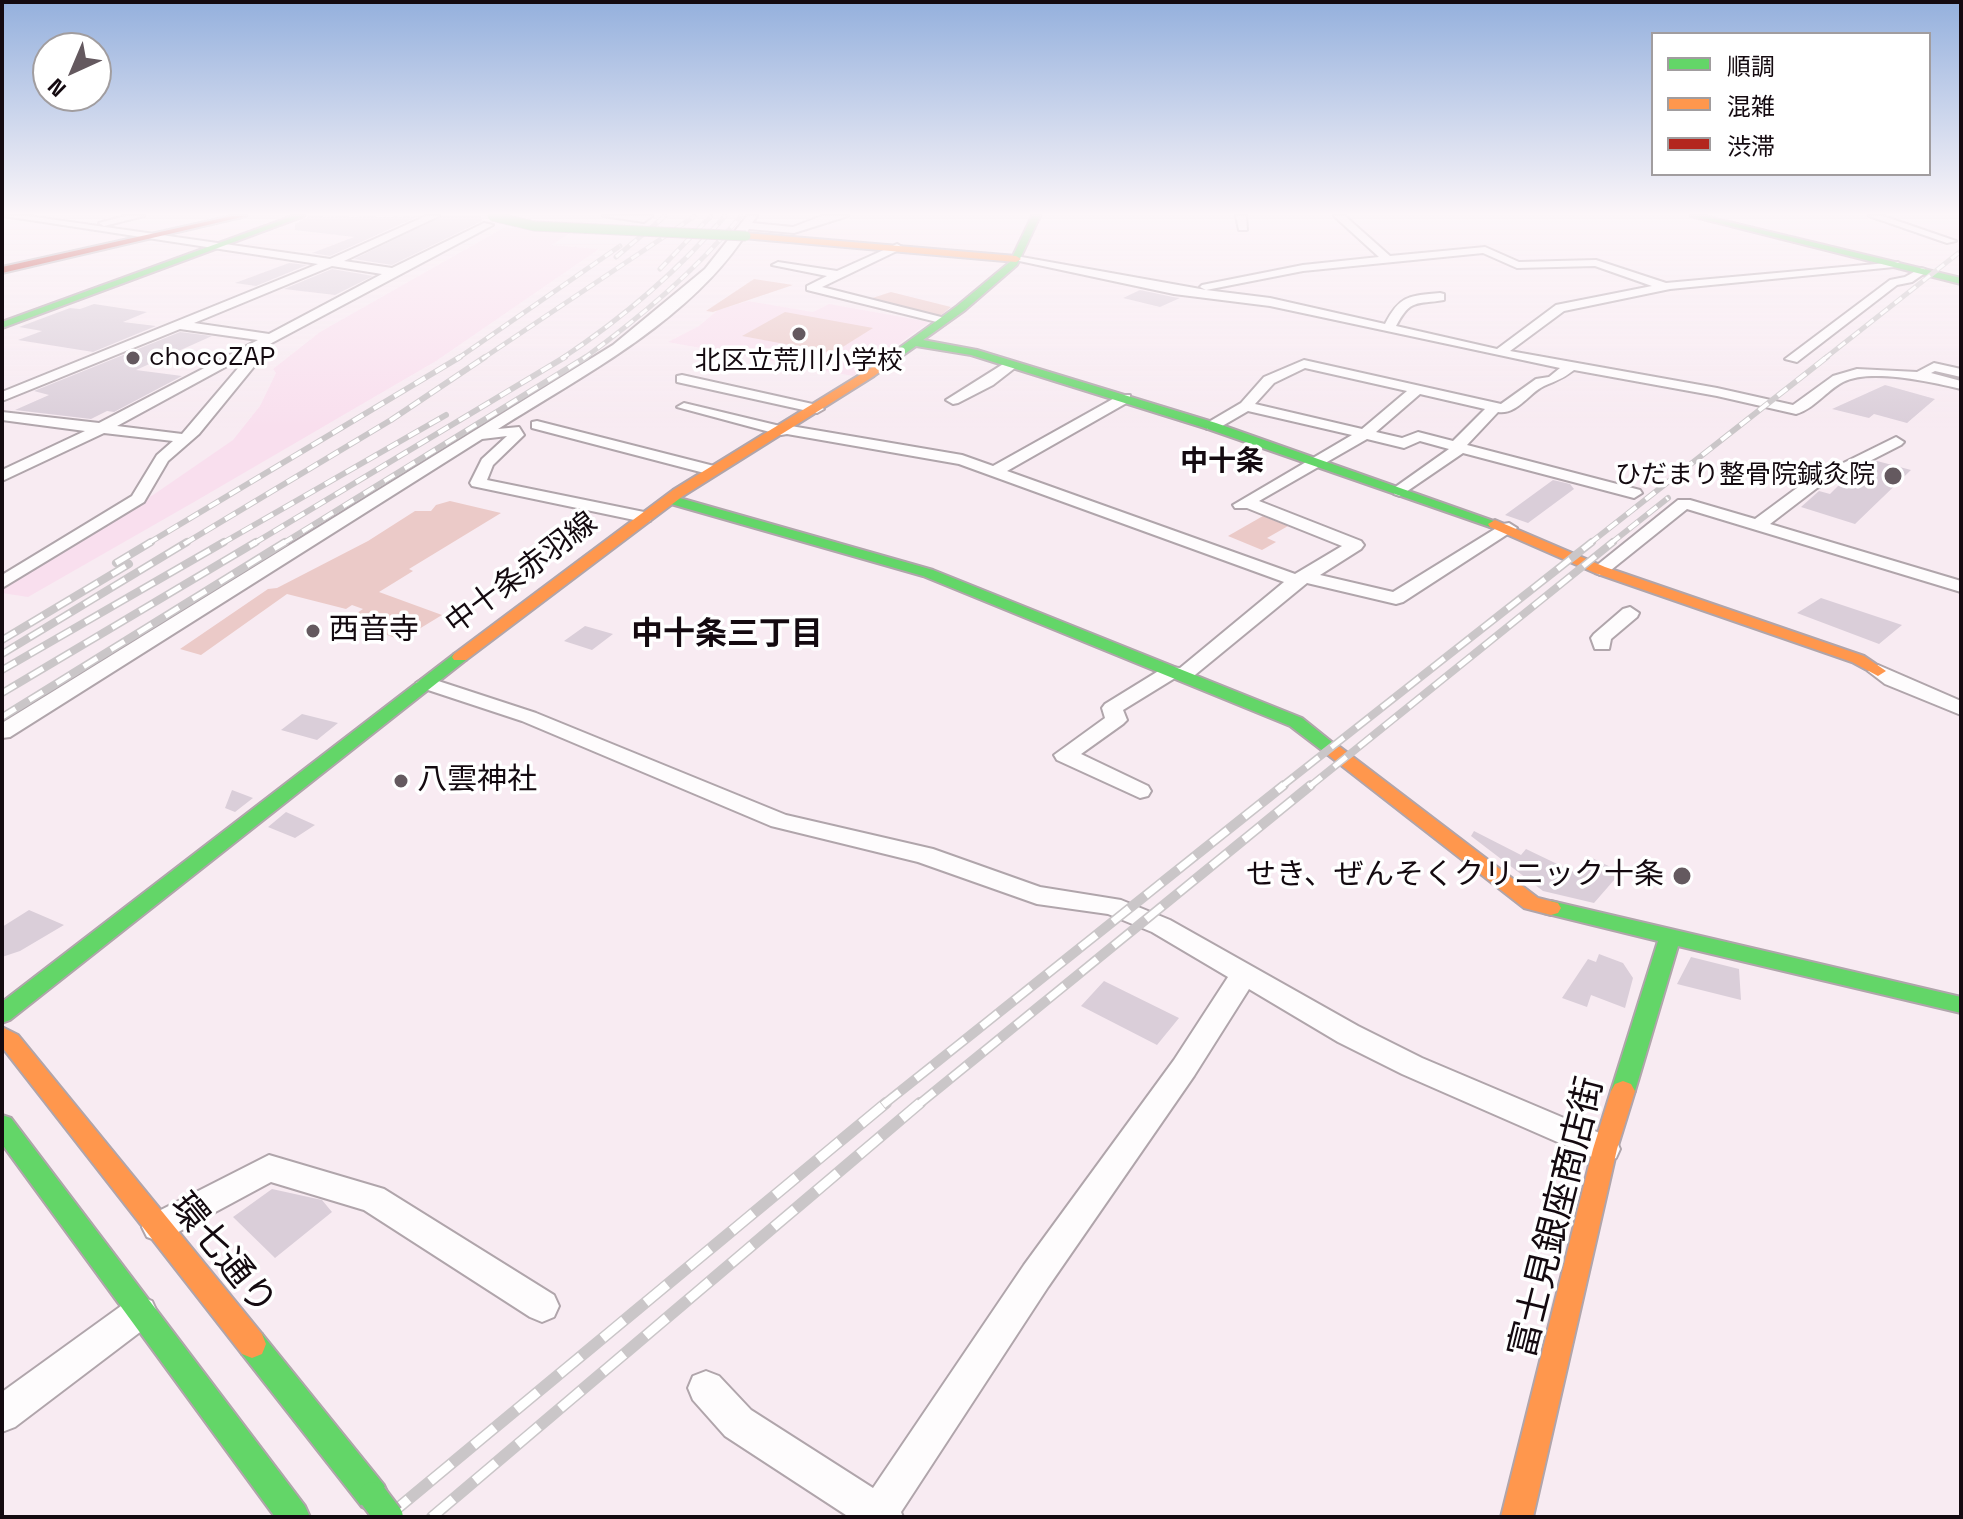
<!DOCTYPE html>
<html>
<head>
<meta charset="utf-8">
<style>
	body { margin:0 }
	#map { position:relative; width:1963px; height:1519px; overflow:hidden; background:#f8ebf2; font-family:"Space Grotesk","Noto Sans JP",sans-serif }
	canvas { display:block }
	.frame { position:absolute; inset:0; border:4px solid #140a10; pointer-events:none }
	.legend { position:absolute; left:1651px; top:32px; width:280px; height:144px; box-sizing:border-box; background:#fff; border:2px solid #a19d9f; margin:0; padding:10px 14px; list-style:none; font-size:24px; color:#140a10 }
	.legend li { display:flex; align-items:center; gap:16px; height:40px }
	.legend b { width:40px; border:2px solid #a19d9f }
	.north { position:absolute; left:32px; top:32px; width:80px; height:80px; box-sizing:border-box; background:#fff; border:2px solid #a19d9f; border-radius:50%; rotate:224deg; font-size:22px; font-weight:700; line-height:32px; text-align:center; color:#140a10 }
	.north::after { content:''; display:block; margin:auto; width:28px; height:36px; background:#64595f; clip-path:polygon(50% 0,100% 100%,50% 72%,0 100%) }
</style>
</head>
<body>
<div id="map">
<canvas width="1963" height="1519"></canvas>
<div class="frame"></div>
<ul class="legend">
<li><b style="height:10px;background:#63d668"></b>順調</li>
<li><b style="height:10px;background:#ff974d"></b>混雑</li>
<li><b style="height:10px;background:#b3261e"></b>渋滞</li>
</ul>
<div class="north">N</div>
</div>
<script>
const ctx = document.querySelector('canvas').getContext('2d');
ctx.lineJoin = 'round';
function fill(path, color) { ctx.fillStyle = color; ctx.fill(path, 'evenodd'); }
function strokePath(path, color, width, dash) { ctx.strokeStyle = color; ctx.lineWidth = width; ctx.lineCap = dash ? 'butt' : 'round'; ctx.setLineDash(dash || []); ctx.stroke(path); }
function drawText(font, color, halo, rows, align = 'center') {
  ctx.font = font + ' "Space Grotesk","Noto Sans JP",sans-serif'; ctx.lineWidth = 7; ctx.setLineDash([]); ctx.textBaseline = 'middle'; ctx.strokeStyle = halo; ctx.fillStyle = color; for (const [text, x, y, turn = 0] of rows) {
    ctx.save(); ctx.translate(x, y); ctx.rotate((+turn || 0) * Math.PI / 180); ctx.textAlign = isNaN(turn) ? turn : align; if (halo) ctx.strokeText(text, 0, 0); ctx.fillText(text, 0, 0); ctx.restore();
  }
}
const built = new Path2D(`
	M 505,227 L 570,233 L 552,245 L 599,249 L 436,361 L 194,502 L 28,597 L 2,593 L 2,590 L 153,495 L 233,440 L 260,406 L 276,373 L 273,369 L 320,332 Z
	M 748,301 L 813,312 L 829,304 L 930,322 L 853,376 L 668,342 L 699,326 L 718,310 Z`);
const green = new Path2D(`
	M 754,279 L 793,285 L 713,312 L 706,311 Z
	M 891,292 L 951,307 L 939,317 L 863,301 Z
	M 785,312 L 873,328 L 833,353 L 742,336 Z
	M 450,501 L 501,513 L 409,569 L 413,571 L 379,592 L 442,615 L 401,640 L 376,631 L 385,625 L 357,613 L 363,609 L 352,605 L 346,609 L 287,594 L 201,655 L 180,649 L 268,589 L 277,588 L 368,541 L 415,511 L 431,511 L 436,505 Z
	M 1263,516 L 1288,526 L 1267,538 L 1276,542 L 1262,550 L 1228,536 Z`);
const building = new Path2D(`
	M 310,216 L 388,217 L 419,216 L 330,256 L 312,253 L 354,237 L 295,230 L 295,224 Z
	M 442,216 L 481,216 L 482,221 L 392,265 L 354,259 Z
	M 289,263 L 307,265 L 256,286 L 235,283 Z
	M 332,269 L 373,276 L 335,295 L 284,289 Z
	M 1140,290 L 1173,297 L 1180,298 L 1160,307 L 1123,298 Z
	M 94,304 L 147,312 L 123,322 L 156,326 L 93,352 L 18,340 L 42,331 L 19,327 L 70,308 L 80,309 Z
	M 180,332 L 212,336 L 136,370 L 182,376 L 114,412 L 107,411 L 91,419 L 15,410 L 49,395 L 34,391 Z
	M 1885,385 L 1935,399 L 1907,423 L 1874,414 L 1869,418 L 1832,409 Z
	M 1877,461 L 1911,470 L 1855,524 L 1801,507 L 1819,491 L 1830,494 L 1850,474 Z
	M 1553,480 L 1570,484 L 1574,489 L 1528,523 L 1505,515 Z
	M 1821,598 L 1902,625 L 1879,644 L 1797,613 Z
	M 585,626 L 613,634 L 592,650 L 564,641 Z
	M 302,714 L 338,723 L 317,740 L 281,730 Z
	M 232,790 L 253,798 L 235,812 L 225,808 Z
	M 286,812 L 315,825 L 295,838 L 268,827 Z
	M 1474,831 L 1521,855 L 1526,849 L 1578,874 L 1592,858 L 1621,872 L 1594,903 L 1543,891 L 1471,836 Z
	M 29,910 L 64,925 L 20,951 L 2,957 L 2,927 Z
	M 1599,954 L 1623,963 L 1633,978 L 1625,1008 L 1591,995 L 1587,1007 L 1562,998 L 1588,959 L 1596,962 Z
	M 1691,957 L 1739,969 L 1741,1000 L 1677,984 Z
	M 1104,981 L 1179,1018 L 1157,1045 L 1081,1006 Z
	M 272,1189 L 322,1200 L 332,1212 L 275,1258 L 233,1217 Z`);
const street = new Path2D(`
	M 4,216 L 28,216 L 330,259 L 426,216 L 439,216 L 344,261 L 392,268 L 484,223 L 493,225 L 251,354 L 261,358 L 199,434 L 168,461 L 144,502 L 2,588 L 2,575 L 132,496 L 157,455 L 173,441 L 104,433 L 2,481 L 2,470 L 85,431 L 2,420 L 2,412 L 99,423 L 258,340 L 180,329 L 2,401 L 2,392 L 318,264 ZM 332,266 L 382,274 L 269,334 L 194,323 ZM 240,359 L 245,360 L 182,434 L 117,426 Z
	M 125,216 L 144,216 L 104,226 L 99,223 Z
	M 603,216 L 652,216 L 644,222 Z
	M 747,216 L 757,216 L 752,223 L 793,227 L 822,216 L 848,216 L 794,233 L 749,229 C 694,318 584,375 498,429 L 519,427 L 524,435 L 493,465 L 487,480 L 644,512 L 652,517 L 650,521 L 644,522 L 472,486 L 470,483 L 482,459 L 507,436 L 482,439 L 10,737 L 2,738 L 2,723 L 613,345 L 705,269 Z
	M 1236,216 L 1246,216 L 1247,230 L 1239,230 Z
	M 1334,216 L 1345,216 L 1390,256 L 1485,247 L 1519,262 L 1596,260 L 1666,283 L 1898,262 L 1900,264 L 1894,267 L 1670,289 L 1564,311 L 1510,351 L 1717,388 L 1793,405 L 1833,376 L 1857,369 L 1917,372 L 1934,363 L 1961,369 L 1961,377 L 1935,371 L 1931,373 L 1961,381 L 1961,389 C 1932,382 1870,368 1843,382 C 1826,391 1814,409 1796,414 L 1717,396 L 1574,370 C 1561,380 1557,380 1544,386 C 1529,393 1517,415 1498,412 L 1467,445 L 1640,490 L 1642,493 L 1634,498 L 1463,453 L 1400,496 L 1394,494 L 1394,488 L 1449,449 L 1420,441 L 1404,448 L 1367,439 L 1259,501 L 1361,541 L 1364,545 L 1361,549 L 1320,575 L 1393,592 L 1503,524 L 1509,523 L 1517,528 L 1403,602 L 1396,604 L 1307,583 L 1190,679 L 1183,681 L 1175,678 L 1123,710 L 1127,720 L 1123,724 L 1081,754 L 1148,786 L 1151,791 L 1148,796 L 1140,798 L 1057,760 L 1054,755 L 1105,718 L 1102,708 L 1105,704 L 1165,667 L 1180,668 L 1284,582 L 959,464 L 787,434 L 781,435 L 677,407 L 684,403 L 780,426 L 785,425 L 962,455 L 993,466 L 1120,395 L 1130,395 L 1130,401 L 1007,471 L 1295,574 L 1342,546 L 1247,508 L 1235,508 L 1233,505 L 1352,435 L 1248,411 L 1217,429 L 1207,429 L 1207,423 L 1241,403 L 1264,377 L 1304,360 L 1501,404 L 1536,379 L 1549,377 L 1560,368 L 1270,306 L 1174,294 L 1010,259 L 1016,256 L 1206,290 L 1200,287 L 1202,285 L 1303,265 L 1379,257 ZM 1483,253 L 1517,268 L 1595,266 L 1652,286 L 1556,305 L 1497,349 L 1396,326 C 1411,298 1416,305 1444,300 L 1444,294 L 1440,293 C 1409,296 1400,295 1385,324 L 1270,298 L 1206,290 L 1303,271 ZM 1305,368 L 1407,391 L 1362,429 L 1255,404 L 1274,383 ZM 1420,394 L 1485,409 L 1453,441 L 1418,432 L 1402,438 L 1376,432 Z
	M 1869,216 L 1883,216 L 1956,241 L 1947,243 Z
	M 897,244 L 902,247 L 901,249 L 822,287 L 945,318 L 945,324 L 807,290 L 807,286 L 827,276 L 772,265 L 778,262 L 837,271 Z
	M 1921,268 L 1925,269 L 1925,273 L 1912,282 L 1897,285 L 1797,362 L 1785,359 L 1890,280 L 1905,277 Z
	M 1008,361 L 1020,364 L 993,385 L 958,403 L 953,404 L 946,400 Z
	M 682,375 L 817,405 L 824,409 L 817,413 L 677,382 L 677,376 Z
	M 537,421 L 718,467 L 720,470 L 712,475 L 532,428 L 532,422 Z
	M 1896,437 L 1904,442 L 1901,445 L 1817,488 L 1770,524 L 1961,581 L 1961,592 L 1687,509 L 1606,574 L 1600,575 L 1591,570 L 1678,500 L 1690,500 L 1755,519 L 1805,482 Z
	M 1630,607 L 1639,613 L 1637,617 L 1611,639 L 1609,649 L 1595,649 L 1591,638 L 1594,634 L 1623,609 Z
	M 1878,665 L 1961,701 L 1961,715 L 1885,684 L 1868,671 Z
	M 426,677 L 536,713 L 786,815 L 933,849 L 1040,887 L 1121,900 L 1170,920 L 1358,1026 L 1422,1058 L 1616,1140 L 1620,1149 L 1616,1158 L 1605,1162 L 1594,1158 L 1402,1074 L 1338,1042 L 1249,989 L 1194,1076 L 1048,1287 L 901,1512 L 903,1517 L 849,1517 L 725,1436 L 693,1400 L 688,1388 L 693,1376 L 706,1371 L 719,1376 L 751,1410 L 873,1488 L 1024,1265 L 1174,1060 L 1228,977 L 1152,932 L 1108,914 L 1037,904 L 918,862 L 771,826 L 522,721 L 419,687 L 416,683 Z
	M 269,1155 L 384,1189 L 554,1295 L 559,1306 L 554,1317 L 542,1322 L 530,1317 L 364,1210 L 271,1182 L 169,1237 L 158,1241 L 147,1237 L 142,1227 L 147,1217 Z
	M 140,1296 L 152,1301 L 157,1312 L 152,1323 L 15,1427 L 2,1432 L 2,1392 L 128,1301 Z`);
const fast = new Path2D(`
	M 293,216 L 304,216 L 2,328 L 2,322 Z
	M 1032,216 L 1040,216 L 1017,265 L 965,310 L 923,340 L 977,350 L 1216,423 L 1502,524 L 1495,528 L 1490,527 L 1208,429 L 971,355 L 916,346 L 896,360 L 888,360 L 888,356 L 957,306 L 1010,262 Z
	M 1691,216 L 1704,216 L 1961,278 L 1961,284 Z
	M 669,495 L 933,570 L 1302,718 L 1343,751 L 1340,755 L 1328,755 L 1290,726 L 923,576 L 664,502 L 662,499 Z
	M 460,652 L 466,654 L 468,657 L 466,660 L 10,1020 L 2,1023 L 2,1002 L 454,654 Z
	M 1551,901 L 1961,997 L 1961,1013 L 1678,946 L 1635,1091 L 1631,1098 L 1623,1101 L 1615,1098 L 1611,1091 L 1658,941 L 1544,913 L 1541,908 L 1544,903 Z
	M 2,1115 L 11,1118 L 305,1506 L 310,1517 L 275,1517 L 2,1144 Z
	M 252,1330 L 262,1334 L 384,1485 L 389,1496 L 384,1507 L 373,1512 L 362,1507 L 242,1354 L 238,1344 L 242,1334 Z`);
const slow = new Path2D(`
	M 746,233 L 1016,256 L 1021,259 L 1016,262 L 743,238 Z
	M 892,355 L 896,356 L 896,360 L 874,376 L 683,496 L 466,660 L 454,660 L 452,657 L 454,654 L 673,490 Z
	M 1495,520 L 1605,567 L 1864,656 L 1886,671 L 1878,676 L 1852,662 L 1595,573 L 1490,527 L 1488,524 Z
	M 1334,746 L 1340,747 L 1538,898 L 1558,903 L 1561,908 L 1558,913 L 1551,915 L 1524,908 L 1328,755 L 1325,751 L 1328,747 Z
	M 2,1027 L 18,1035 L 262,1334 L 266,1344 L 262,1354 L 252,1358 L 242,1354 L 2,1047 Z
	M 1623,1081 L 1631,1084 L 1635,1091 L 1617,1149 L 1533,1517 L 1501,1517 L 1593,1149 L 1611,1091 L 1615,1084 Z`);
const jam = new Path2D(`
	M 232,216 L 246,216 L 2,273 L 2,267 Z`);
const railFar4 = new Path2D(`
	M 616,257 L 665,216
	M 660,269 L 711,216
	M 457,359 L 620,246
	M 482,359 L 695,216
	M 561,359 C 623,318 677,272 725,216
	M 583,359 C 642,316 694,272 741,216
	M 1824,359 L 1961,251`);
const railFar3 = new Path2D(`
	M 147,544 L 460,357
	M 184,544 L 391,420 L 485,357
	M 221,544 L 446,415
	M 253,544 L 565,357
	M 282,544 L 586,357
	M 1589,544 L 1827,357
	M 1610,544 L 1668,498`);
const railFar2 = new Path2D(`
	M 116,563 L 151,542
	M 2,640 L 129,564
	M 2,654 L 187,542
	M 2,670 L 224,542
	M 2,693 L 256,542
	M 2,717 L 285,542
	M 1281,787 L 1592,542
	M 1309,787 L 1613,542`);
const railFar1 = new Path2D(`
	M 883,1105 L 1284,785
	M 918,1105 L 1311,785`);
const rail = new Path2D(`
	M 387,1517 L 886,1103
	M 432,1517 L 920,1103`);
const fastBridgeFar1 = new Path2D(`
	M 492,216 L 534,226 L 746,236`);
const fastBridge = new Path2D(`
	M 373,1496 L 389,1517`);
const markers = [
	[799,334,8,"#64595f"],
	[133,358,8,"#64595f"],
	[1893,476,10,"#64595f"],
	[313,631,8,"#64595f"],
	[401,781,8,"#64595f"],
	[1682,876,10,"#64595f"]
];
const farPoinames = [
	["chocoZAP",149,358],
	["北区立荒川小学校",799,362,"center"],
	["ひだまり整骨院鍼灸院",1875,476,"right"]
];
const farQuarternames = [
	["中十条",1222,462]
];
const streetNames = [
	["中十条赤羽線",522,574,-37]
];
const poiNames = [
	["西音寺",329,631],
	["八雲神社",417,781],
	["せき、ぜんそくクリニック十条",1664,876,"right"]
];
const neighbourhoodNames = [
	["中十条三丁目",727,635]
];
const nearStreetnames = [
	["富士見銀座商店街",1558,1218,-76],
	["環七通り",222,1255,51]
];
fill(built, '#f9dfee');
fill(green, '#ebcac8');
fill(building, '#daced9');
strokePath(street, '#b0a5ab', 4);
strokePath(fast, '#b0a5ab', 4);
strokePath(slow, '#b0a5ab', 4);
strokePath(jam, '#b0a5ab', 4);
fill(street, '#fefcfd');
fill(fast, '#63d668');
fill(slow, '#ff974d');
fill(jam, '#b3261e');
strokePath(railFar4, '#cac6c8', 5);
strokePath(railFar3, '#cac6c8', 6);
strokePath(railFar2, '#cac6c8', 8);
strokePath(railFar1, '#cac6c8', 10);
strokePath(rail, '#cac6c8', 12);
strokePath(railFar4, '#fff', 3, [9]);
strokePath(railFar3, '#fff', 4, [12]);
strokePath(railFar2, '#fff', 5, [16]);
strokePath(railFar1, '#fff', 7, [21]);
strokePath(rail, '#fff', 9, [28]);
strokePath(fastBridgeFar1, '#b0a5ab', 11, []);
strokePath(fastBridge, '#b0a5ab', 32, []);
strokePath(fastBridgeFar1, '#63d668', 9);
strokePath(fastBridge, '#63d668', 28);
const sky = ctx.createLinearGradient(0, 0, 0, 428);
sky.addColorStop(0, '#94b0dd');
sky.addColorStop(0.5, '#fcf6f9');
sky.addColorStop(1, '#fcf6f900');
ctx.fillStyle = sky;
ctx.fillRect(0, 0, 1963, 428);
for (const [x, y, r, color] of markers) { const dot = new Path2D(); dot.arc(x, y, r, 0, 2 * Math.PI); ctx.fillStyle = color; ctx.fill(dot); strokePath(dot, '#fff', 3); }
drawText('26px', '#140a10', '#fff', farPoinames, 'left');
drawText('bold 28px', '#140a10', '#fff', farQuarternames);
drawText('30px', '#140a10', '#fff', streetNames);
drawText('30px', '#140a10', '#fff', poiNames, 'left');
drawText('bold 32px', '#140a10', '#fff', neighbourhoodNames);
drawText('36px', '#140a10', '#fff', nearStreetnames);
</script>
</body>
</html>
